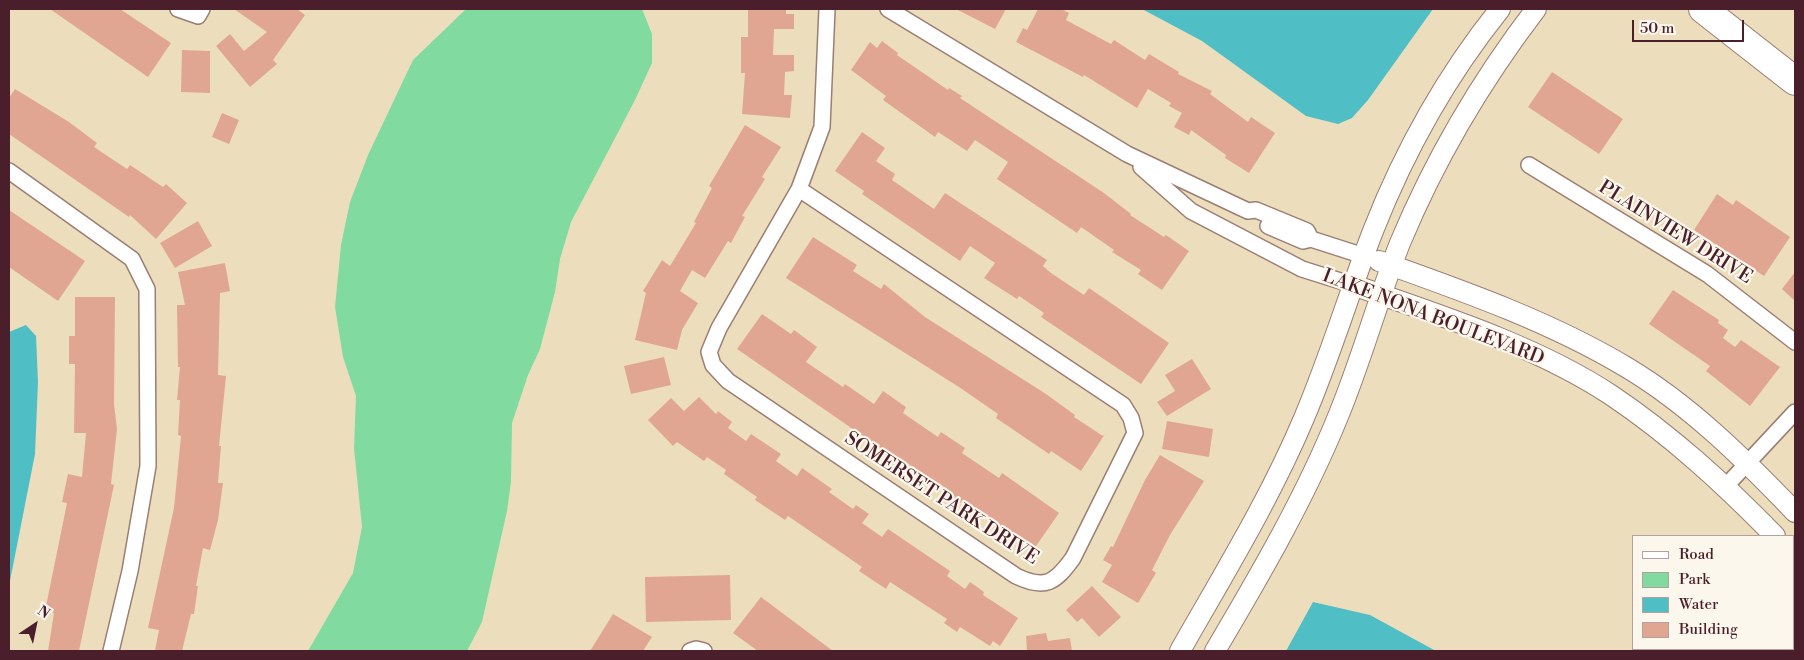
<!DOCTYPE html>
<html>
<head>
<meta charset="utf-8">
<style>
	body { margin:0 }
	#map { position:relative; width:1804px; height:660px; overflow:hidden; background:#ecdebc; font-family:"Libre Bodoni",serif }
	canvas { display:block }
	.frame { position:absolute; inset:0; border:10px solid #4a1f2b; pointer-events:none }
	.legend { position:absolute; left:1632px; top:535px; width:162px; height:115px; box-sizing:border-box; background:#fbf7ec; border:1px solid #b4a19f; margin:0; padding:6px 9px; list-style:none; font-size:15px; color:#4a1f2b }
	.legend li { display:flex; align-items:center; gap:10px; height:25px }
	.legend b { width:25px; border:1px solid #b4a19f }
	.north { position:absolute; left:10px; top:600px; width:50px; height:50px; -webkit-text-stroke:4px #fbf7ec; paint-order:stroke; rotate:34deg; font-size:14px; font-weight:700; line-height:20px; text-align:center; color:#4a1f2b }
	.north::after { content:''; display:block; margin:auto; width:18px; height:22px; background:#4a1f2b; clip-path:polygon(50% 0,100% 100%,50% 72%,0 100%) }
	.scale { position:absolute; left:1632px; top:20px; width:112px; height:22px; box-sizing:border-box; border:2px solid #4a1f2b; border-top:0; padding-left:6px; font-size:15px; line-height:18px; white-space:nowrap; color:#4a1f2b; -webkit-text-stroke:4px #fbf7ec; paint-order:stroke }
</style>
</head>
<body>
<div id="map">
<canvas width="1804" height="660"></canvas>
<div class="frame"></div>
<ul class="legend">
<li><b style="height:6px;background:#fff"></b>Road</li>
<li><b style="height:14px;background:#81daa0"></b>Park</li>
<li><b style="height:14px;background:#50bec5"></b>Water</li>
<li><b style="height:14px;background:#e1a692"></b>Building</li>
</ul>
<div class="north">N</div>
<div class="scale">50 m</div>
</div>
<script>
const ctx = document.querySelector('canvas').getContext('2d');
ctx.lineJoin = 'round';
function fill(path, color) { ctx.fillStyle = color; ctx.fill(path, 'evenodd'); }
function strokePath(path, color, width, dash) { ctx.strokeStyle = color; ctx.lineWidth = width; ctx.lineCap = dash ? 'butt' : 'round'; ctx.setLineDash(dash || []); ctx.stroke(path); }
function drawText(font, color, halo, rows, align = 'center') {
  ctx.font = font + ' "Libre Bodoni",serif'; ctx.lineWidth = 4.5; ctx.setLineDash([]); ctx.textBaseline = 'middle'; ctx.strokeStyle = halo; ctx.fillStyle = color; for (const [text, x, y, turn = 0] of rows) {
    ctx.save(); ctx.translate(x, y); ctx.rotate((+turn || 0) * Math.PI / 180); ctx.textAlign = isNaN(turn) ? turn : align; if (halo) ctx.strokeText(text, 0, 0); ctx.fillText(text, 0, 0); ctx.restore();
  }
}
const green = new Path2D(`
	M 466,9 L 642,9 L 652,34 L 652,63 L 635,100 L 571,222 L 560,259 L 555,292 L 540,349 L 528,375 L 512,423 L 511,482 L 507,511 L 482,622 L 467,651 L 308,651 L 353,573 L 362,527 L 354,448 L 356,396 L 343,357 L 335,307 L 341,245 L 350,202 L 368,155 L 413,60 Z`);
const water = new Path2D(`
	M 1142,9 L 1433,9 L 1368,100 L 1352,118 L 1338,124 L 1306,116 L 1202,41 Z
	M 26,325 L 36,336 L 38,382 L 35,454 L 9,586 L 9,332 Z
	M 1313,602 L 1370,615 L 1436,651 L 1286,651 Z`);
const building = new Path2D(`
	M 50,9 L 120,9 L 171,43 L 148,77 Z
	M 234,9 L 297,9 L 305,15 L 273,60 L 277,64 L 250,87 L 216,46 L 230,34 L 244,51 L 267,32 Z
	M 748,9 L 786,9 L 786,14 L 794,14 L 794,29 L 774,29 L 773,55 L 794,55 L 794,71 L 785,72 L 784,95 L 792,95 L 790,118 L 742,114 L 745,73 L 741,73 L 741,37 L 748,37 Z
	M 956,9 L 1006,9 L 995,29 Z
	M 1038,9 L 1061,9 L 1069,13 L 1066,20 L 1111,44 L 1114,40 L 1145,60 L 1149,54 L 1179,72 L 1178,74 L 1212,91 L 1210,94 L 1248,122 L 1251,117 L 1275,133 L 1249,173 L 1225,158 L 1226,155 L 1191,130 L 1189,135 L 1174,127 L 1182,113 L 1169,106 L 1171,103 L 1148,89 L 1137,108 L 1084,75 L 1083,77 L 1016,42 L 1023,28 L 1027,30 Z
	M 882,41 L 898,53 L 897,55 L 948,90 L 949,88 L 962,96 L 960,98 L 1104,193 L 1131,214 L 1130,215 L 1164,237 L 1166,235 L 1189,251 L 1162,290 L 1138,274 L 1141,270 L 1112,252 L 1114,250 L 1081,227 L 1077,233 L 997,179 L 1008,162 L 975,140 L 967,151 L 938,132 L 935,137 L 883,100 L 886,96 L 851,70 L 870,42 L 877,48 Z
	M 182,50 L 210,51 L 210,93 L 181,92 Z
	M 1552,72 L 1623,119 L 1599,154 L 1528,107 Z
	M 15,89 L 69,122 L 97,143 L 94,147 L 127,169 L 130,165 L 163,187 L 166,184 L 187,203 L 156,239 L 130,215 L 129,217 L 9,134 L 9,98 Z
	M 222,113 L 239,120 L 229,144 L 212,137 Z
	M 745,125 L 781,147 L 762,177 L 765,179 L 742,216 L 745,217 L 731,243 L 728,241 L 705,278 L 692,270 L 680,291 L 698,303 L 682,330 L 677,350 L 635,340 L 646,293 L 643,291 L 662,260 L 670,266 L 696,223 L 694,222 L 712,188 L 709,186 Z
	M 862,132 L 885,148 L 876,161 L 895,174 L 892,180 L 934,209 L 945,193 L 1047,260 L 1043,266 L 1051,273 L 1084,295 L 1089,288 L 1169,343 L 1141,384 L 1041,317 L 1044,313 L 1019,296 L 1017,299 L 984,278 L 995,263 L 970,246 L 960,261 L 862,194 L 864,191 L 835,171 Z
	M 1717,194 L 1733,205 L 1736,200 L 1790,237 L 1764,276 L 1694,230 Z
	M 9,210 L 85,261 L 58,301 L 9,267 Z
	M 198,221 L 212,246 L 175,268 L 160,243 Z
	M 813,237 L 857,265 L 853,271 L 881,289 L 884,284 L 925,317 L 1046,394 L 1075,415 L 1074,417 L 1103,436 L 1105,434 L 1081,471 L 1051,451 L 1049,454 L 996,418 L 998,414 L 959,387 L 786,278 Z
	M 225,263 L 230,291 L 220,293 L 218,375 L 226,376 L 219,446 L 221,446 L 218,483 L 223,483 L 218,520 L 210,550 L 203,548 L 196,586 L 198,586 L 194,614 L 191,614 L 182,651 L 155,651 L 159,630 L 148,628 L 174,508 L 181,436 L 178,435 L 180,400 L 177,400 L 180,367 L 178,367 L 177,305 L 185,305 L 178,272 Z
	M 1795,272 L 1795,301 L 1782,289 Z
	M 1673,290 L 1719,320 L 1718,323 L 1728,330 L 1723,338 L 1735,347 L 1741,340 L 1780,367 L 1750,406 L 1706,371 L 1710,366 L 1649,324 Z
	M 75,297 L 115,297 L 114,404 L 117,429 L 111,484 L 114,485 L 79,651 L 48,651 L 54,613 L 45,611 L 67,503 L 62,502 L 68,474 L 82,477 L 86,433 L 74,433 L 75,364 L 69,364 L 69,336 L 75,336 Z
	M 762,314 L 791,334 L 794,330 L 817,347 L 806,362 L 843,387 L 845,384 L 874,404 L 883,391 L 906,407 L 903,413 L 938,437 L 941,432 L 965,448 L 962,453 L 999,478 L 1002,473 L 1059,513 L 1034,549 L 963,500 L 961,503 L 945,492 L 947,489 L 901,459 L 899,461 L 737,349 Z
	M 664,357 L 671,385 L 631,394 L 624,366 Z
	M 1192,359 L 1211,389 L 1167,416 L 1157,402 L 1175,391 L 1165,375 Z
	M 699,397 L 716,414 L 718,411 L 732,422 L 728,428 L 746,441 L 751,434 L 781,454 L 776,461 L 797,476 L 802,468 L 832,489 L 829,492 L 853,509 L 856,505 L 869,514 L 862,523 L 882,537 L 888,529 L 950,571 L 947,576 L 965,589 L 970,582 L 984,592 L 983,595 L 1018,618 L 1000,646 L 993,641 L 990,646 L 960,627 L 957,632 L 944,623 L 947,619 L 890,582 L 886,589 L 859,571 L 862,567 L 788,516 L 785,520 L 755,500 L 757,497 L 724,474 L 726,470 L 707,457 L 704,461 L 677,442 L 673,446 L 648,420 L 671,398 L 684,411 Z
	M 1167,421 L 1213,429 L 1209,457 L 1162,449 Z
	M 1160,455 L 1204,481 L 1170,535 L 1152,570 L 1156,573 L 1138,603 L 1102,582 L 1112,565 L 1103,560 L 1111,546 L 1113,547 L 1145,480 Z
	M 730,575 L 731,620 L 646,622 L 645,577 Z
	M 1092,586 L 1121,617 L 1099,637 L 1082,618 L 1077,622 L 1066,610 Z
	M 761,597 L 833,651 L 758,651 L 733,633 Z
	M 613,614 L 652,637 L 643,651 L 590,651 Z
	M 1046,633 L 1048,641 L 1070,638 L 1072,651 L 1027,651 L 1026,636 Z`);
const minor = new Path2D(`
	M 178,9 L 198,16 L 202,9
	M 888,9 L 1127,154 L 1248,211 L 1256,210 L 1307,231 L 1311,239
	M 1529,165 L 1707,274 L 1795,342
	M 1141,167 L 1191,211 L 1302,269 L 1353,285
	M 9,171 L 132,259 L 147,289 L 148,466 L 130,571 L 111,651
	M 799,189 L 1123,405 L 1131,418 L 1135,433 L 1073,558 C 1055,583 1045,590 1016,576 L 728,381 L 713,365 L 709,352 L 719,328 L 799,189 L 822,127 L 827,9
	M 1268,226 L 1303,241 L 1311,239 L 1364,256
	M 1726,486 L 1795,412
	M 690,651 L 696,649 L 704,651`);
const tertiary = new Path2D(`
	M 1379,261 C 1463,291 1549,321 1626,367 C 1690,405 1744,459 1795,512
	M 1353,285 C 1439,315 1535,345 1611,395 C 1672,436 1724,484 1775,536
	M 1793,558 L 1795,562
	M 1180,651 C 1223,575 1270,499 1304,418 C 1330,357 1349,293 1373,231 C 1404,152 1447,75 1500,9
	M 1215,651 C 1260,575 1306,496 1339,414 C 1362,358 1378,299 1400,243 C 1435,159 1481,81 1536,9`);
const motorway = new Path2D(`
	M 1703,9 L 1795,81`);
const streetNames = [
	["PLAINVIEW DRIVE",1675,233,32],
	["LAKE NONA BOULEVARD",1433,318,21],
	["SOMERSET PARK DRIVE",941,499,33]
];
fill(green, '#81daa0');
fill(water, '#50bec5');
fill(building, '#e1a692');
strokePath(minor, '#9b7e74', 18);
strokePath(tertiary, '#9b7e74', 22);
strokePath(motorway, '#9b7e74', 30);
strokePath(minor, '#fff', 15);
strokePath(tertiary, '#fff', 20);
strokePath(motorway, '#fff', 28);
drawText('19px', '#4a1f2b', '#fbf7ec', streetNames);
</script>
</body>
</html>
